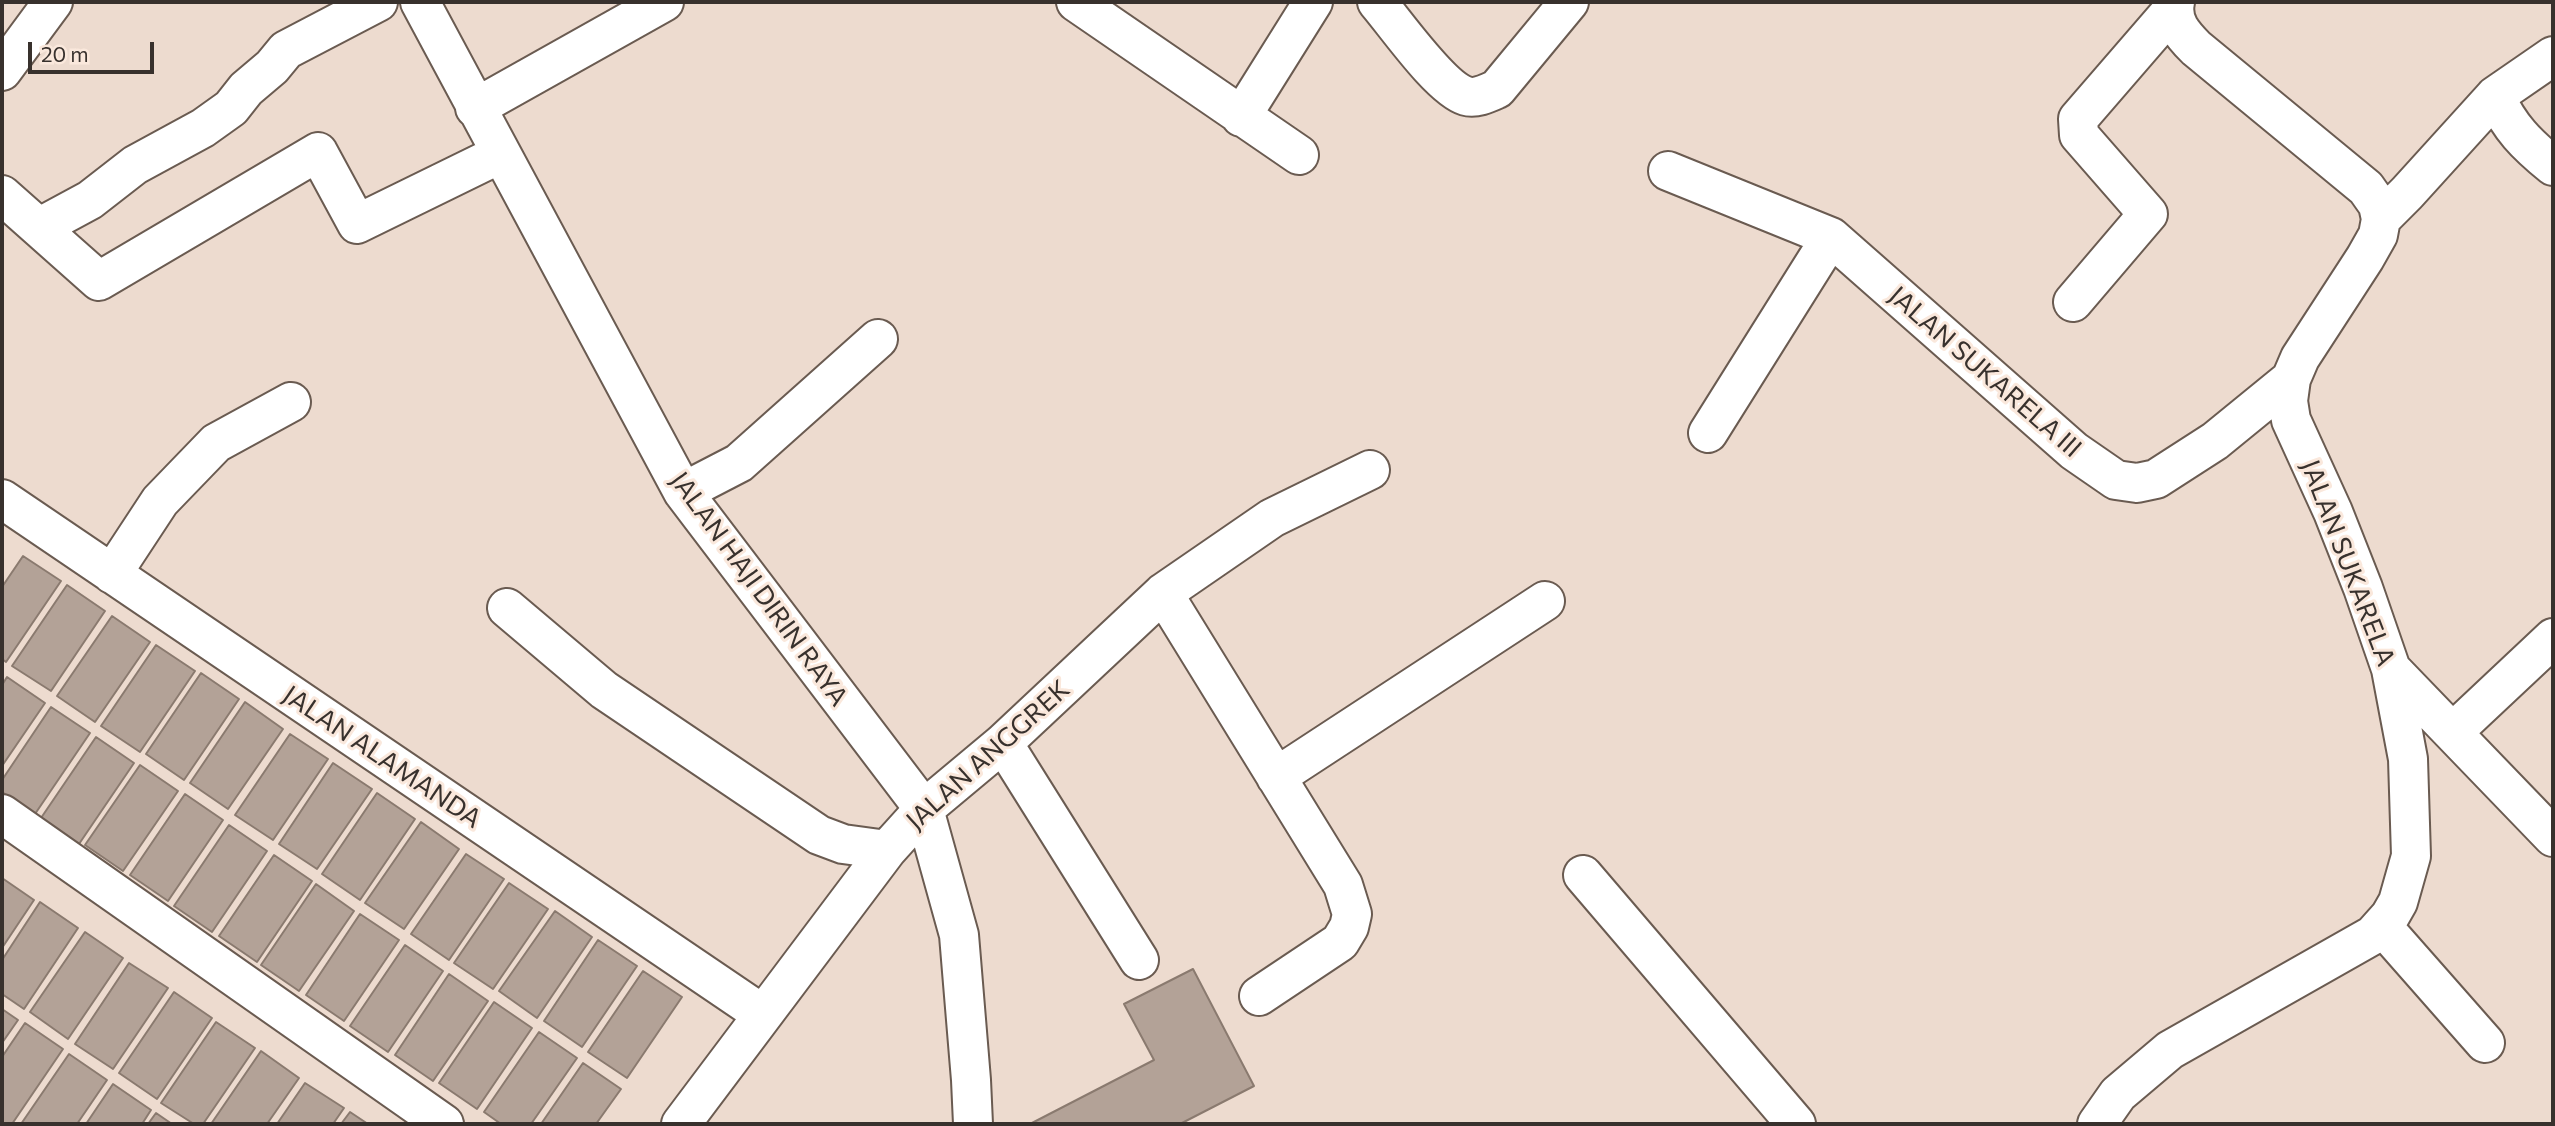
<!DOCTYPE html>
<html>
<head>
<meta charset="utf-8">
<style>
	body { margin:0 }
	#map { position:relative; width:2555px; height:1126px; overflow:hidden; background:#eddbcf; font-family:Commissioner,sans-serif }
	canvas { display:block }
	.frame { position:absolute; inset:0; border:4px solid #38312d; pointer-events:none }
	.scale { position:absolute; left:28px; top:42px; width:126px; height:32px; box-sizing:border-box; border:4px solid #38312d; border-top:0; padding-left:9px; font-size:21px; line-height:24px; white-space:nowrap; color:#38312d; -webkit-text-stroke:5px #fae8dc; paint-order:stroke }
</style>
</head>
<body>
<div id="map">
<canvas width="2555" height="1126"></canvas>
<div class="frame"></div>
<div class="scale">20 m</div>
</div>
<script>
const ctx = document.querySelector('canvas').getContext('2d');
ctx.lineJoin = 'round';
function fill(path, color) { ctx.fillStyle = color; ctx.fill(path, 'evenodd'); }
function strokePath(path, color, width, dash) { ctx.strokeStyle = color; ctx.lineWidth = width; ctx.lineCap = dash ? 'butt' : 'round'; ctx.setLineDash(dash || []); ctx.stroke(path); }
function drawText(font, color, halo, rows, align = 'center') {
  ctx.font = font + ' Commissioner,sans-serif'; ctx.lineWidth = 6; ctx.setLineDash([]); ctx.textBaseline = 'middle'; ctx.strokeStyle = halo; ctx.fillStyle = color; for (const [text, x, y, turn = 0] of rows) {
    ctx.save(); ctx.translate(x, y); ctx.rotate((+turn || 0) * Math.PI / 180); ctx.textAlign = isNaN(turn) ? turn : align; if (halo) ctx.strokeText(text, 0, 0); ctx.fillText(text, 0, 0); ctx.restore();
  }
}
const building = new Path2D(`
	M 23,556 L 61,581 L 6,662 L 2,659 L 2,587 Z
	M 67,585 L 105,611 L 51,691 L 12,666 Z
	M 112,616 L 150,642 L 95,722 L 57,696 Z
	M 156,645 L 195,671 L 140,752 L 101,726 Z
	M 201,673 L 239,699 L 184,780 L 146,754 Z
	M 7,677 L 45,703 L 2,766 L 2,685 Z
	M 245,702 L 283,729 L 228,809 L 190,783 Z
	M 51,707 L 90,733 L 35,814 L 2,792 L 2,780 Z
	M 290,734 L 328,759 L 273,840 L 235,815 Z
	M 96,737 L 134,763 L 79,844 L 41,818 Z
	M 333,763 L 372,789 L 317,869 L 279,844 Z
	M 140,765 L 178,791 L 123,871 L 85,845 Z
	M 377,793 L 415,819 L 360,900 L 322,874 Z
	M 185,794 L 223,820 L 168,901 L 130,875 Z
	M 421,822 L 459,849 L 404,929 L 365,903 Z
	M 229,825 L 267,851 L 212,932 L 174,906 Z
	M 466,854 L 504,879 L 449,960 L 411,934 Z
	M 274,855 L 312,881 L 257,962 L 219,936 Z
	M 2,878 L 34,900 L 2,948 Z
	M 509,883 L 548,909 L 493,989 L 454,963 Z
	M 316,884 L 354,911 L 299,991 L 261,965 Z
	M 40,902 L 78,928 L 24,1009 L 2,994 L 2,960 Z
	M 555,911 L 592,937 L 537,1018 L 499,991 Z
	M 360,914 L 399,940 L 344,1021 L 306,995 Z
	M 85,932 L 123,958 L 68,1039 L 30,1012 Z
	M 598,940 L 637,966 L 582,1047 L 544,1021 Z
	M 405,945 L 443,971 L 388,1052 L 350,1026 Z
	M 129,963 L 168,988 L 113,1069 L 75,1044 Z
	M 1193,969 L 1254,1086 L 1180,1124 L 1030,1124 L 1154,1060 L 1124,1004 Z
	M 643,971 L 682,997 L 627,1078 L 588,1052 Z
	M 449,974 L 488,1001 L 433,1081 L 395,1055 Z
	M 174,992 L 212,1018 L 157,1099 L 119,1073 Z
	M 494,1002 L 532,1028 L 477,1109 L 439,1083 Z
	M 2,1009 L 18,1020 L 2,1043 Z
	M 216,1022 L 255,1048 L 203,1124 L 194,1124 L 161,1103 Z
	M 25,1023 L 63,1049 L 12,1124 L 2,1124 L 2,1057 Z
	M 539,1032 L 577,1058 L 531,1124 L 501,1124 L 484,1112 Z
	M 261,1051 L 299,1078 L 267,1124 L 211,1124 Z
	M 69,1054 L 107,1080 L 77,1124 L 21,1124 Z
	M 583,1063 L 621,1089 L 596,1124 L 541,1124 Z
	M 305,1083 L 344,1108 L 333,1124 L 277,1124 Z
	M 113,1084 L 151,1110 L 142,1124 L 86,1124 Z
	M 350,1112 L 368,1124 L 341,1124 Z
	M 156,1113 L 172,1124 L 148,1124 Z`);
const minor = new Path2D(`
	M 420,2 L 683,492 L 924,809 L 959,935 L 971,1080 L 973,1124
	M 1076,2 L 1299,155
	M 1377,2 C 1396,24 1440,88 1466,96 C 1476,99 1488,93 1497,89 L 1569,2
	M 2,71 L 53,2
	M 2495,96 C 2510,128 2526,144 2553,166
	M 475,108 L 664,2
	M 1241,117 L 1313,2
	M 1668,171 L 1831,237 L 2074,451 L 2116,480 L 2137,483 L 2156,479 L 2215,441 L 2291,379
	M 2,195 L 99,281 L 318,152 L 357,224 L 500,154
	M 2381,219 L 2407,193 L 2495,96 L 2553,56
	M 40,227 L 90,200 L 135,165 L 203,128 L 231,108 L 246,89 L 272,67 L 286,50 L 378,2
	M 2073,302 L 2148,214 L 2079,135 L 2078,119 L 2174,8
	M 1708,433 L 1831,237
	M 683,492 L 739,463 L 878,339
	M 2,499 L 762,1014
	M 112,574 L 160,501 L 216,443 L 291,402
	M 1163,593 L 1343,885 L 1352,914 L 1349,927 L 1340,942 L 1259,996
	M 507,608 L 604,690 L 819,835 L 843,844 L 887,850
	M 2391,669 L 2553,837
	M 2453,732 L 2553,638
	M 1003,743 L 1139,960
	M 1276,777 L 1545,601
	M 2,814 L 444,1124
	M 1583,875 L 1796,1124
	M 2382,926 L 2485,1043
	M 681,1124 L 887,850 L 924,809 L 1003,743 L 1163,593 L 1272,518 L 1370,470
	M 2097,1124 L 2118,1094 L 2170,1050 L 2373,935 L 2390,916 L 2398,902 L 2411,856 L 2408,759 L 2391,669 L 2363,588 L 2333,512 L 2291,420 L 2288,401 L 2291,379 L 2300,358 L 2365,258 L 2378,235 L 2381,219 L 2378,205 L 2366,188 L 2196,48 C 2183,35 2171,22 2175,2`);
const streetNames = [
	["JALAN SUKARELA III",1985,372,41],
	["JALAN SUKARELA",2348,563,69],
	["JALAN HAJI DIRIN RAYA",759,589,54],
	["JALAN ANGGREK",988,755,-42],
	["JALAN ALAMANDA",382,757,34]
];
fill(building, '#b3a297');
strokePath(building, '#8a7a6f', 2);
strokePath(minor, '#6a5b51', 42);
strokePath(minor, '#fff', 38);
drawText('26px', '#38312d', '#fae8dc', streetNames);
</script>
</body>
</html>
